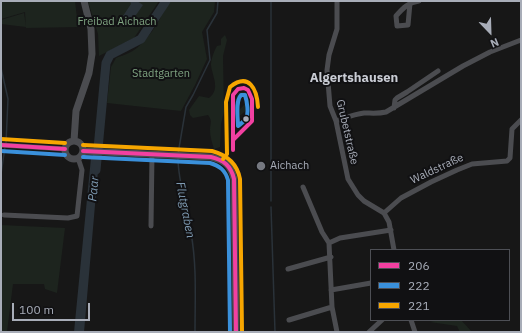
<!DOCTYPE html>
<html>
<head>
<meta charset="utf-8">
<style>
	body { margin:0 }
	#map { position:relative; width:522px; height:333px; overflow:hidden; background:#171717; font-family:"IBM Plex Sans",sans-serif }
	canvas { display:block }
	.frame { position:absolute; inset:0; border:2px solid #a8adb8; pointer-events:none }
	.legend { position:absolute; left:370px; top:249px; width:140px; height:72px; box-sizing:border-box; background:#111113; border:1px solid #4d4f55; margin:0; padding:5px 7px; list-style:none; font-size:12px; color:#a8adb8 }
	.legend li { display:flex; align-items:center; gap:8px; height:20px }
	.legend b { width:20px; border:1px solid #4d4f55 }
	.north { position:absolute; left:470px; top:12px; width:40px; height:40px; -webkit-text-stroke:3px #111113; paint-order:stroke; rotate:157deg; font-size:11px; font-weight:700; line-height:16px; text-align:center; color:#a8adb8 }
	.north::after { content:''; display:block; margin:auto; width:14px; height:18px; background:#a8adb8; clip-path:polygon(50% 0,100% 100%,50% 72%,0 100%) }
	.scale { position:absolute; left:12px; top:303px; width:78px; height:18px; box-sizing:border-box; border:2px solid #a8adb8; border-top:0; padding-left:5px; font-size:12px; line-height:14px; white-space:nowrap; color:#a8adb8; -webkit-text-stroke:3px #111113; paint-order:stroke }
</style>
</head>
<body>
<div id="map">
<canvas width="522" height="333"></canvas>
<div class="frame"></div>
<ul class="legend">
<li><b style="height:5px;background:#f240a1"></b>206</li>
<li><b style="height:5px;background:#3a90db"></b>222</li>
<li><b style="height:5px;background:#f7a600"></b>221</li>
</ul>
<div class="north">N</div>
<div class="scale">100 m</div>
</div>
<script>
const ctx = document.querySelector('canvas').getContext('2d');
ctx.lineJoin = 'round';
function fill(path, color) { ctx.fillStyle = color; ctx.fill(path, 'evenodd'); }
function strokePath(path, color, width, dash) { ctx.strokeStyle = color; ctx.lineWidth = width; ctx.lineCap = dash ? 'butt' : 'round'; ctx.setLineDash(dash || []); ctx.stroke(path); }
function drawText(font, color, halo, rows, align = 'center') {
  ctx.font = font + ' "IBM Plex Sans",sans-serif'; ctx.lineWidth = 4; ctx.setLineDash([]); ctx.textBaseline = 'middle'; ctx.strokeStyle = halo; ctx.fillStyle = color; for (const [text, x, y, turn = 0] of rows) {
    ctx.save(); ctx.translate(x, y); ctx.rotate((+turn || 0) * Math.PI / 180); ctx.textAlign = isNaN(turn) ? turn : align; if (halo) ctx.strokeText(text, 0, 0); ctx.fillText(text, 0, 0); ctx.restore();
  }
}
const green = new Path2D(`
	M 1,1 L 75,1 L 78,27 L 26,28 L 25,12 L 1,19 Z
	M 88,1 L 159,1 L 134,38 L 99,56 L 98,34 Z
	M 170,1 L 215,1 L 214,12 L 202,32 L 207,59 L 195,85 L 181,111 L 107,103 L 111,67 L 116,58 C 124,55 134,52 140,45 C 153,34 161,16 170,1 Z
	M 24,13 L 26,27 L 1,24 L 1,20 Z
	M 225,35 L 227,40 L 223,56 L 224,112 L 221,124 L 220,147 L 214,149 C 212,143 210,136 210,130 C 210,123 213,122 208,115 L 193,118 L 190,115 L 189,110 L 199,96 L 209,98 C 221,89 212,76 211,65 C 211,59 214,51 217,46 L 221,45 L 221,39 Z
	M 242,92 L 245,92 L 247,95 L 247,97 L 245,94 L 238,101 L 239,105 L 237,106 C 234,102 236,97 238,93 Z
	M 249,100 C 250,108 243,115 236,117 L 238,111 Z
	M 1,225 L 65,228 L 57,293 L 45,289 L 44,284 L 13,284 L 7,332 L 1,332 Z
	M 439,320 L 461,320 L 472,332 L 460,332 L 457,326 L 430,322 Z`);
const water = new Path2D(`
	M 130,1 L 137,1 L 143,5 L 131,22 L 123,16 L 131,4 Z
	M 91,158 L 99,159 L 84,332 L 74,332 Z`);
const stream = new Path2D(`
	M 271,1 L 271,201
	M 1,68 L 8,99 L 6,143
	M 178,154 L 186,107 L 193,95 L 210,60 L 207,30 L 217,13 L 218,1
	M 178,158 C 178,184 188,208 191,233 C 197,266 195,299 195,332
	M 1,174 L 5,147
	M 271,207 L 275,332`);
const river = new Path2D(`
	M 96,170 L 106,63 L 110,55 L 141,39 L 166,1`);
const minor = new Path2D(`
	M 337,1 L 337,29 L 329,55 L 327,70 L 330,106 L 336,121 L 348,179 L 358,195 L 364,201 L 384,213 L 389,222 L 394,250
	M 410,3 L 408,25 L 397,26 L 396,16 C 403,8 409,2 419,1
	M 394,108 L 395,100 L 397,98 L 407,92 L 438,71
	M 336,121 C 345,118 354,114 364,113 C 371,113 378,114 386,112 L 463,66 L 490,52 L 521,40
	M 1,145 L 65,149
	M 303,187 L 322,232 L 329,243
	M 384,213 L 401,198 L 431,182 L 457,170 L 472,164 L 507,161 L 510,158 L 512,129 L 521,120
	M 4,215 L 68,218 L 77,216 L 82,170 L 78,158
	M 151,226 L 152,154
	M 288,269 L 331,257
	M 331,290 L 371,283
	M 289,320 L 332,307
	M 411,320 L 415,332
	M 337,332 L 332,307 L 329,243 L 340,238 L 391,230
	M 369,332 L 382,320`);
const tertiary = new Path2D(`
	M 74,141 L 76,111 L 89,73 L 92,54 L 91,29 L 84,1
	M65 150a9 9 0 1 1 18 0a9 9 0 1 1-18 0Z
	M 83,151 L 211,157 C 224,160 231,165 234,179 L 236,332`);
const bus1 = new Path2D(`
	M 244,88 L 248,90 L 252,99 L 252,121 L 233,140 L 233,150 L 233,95 L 238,89 Z
	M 1,145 L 65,149
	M 83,151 L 211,157 C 224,160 231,166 234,179 L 236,332`);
const bus2 = new Path2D(`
	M 241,95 L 245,95 C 247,101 249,113 246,119 C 244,121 241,124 238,126 C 238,117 235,102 241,95 Z
	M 1,151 L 65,155
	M 83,157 L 210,163 C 220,166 225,170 228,180 L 230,332`);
const bus3 = new Path2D(`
	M 1,139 L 65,143
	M 83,145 L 212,151 C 227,155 237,163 240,179 L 242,332
	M 223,159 L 227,154 L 226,102 L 230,87 C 249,72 257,89 258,107`);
const markers = [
	[246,119,3.5,"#a8adb8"],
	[261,166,5,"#757880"]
];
const parkNames = [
	["Freibad Aichach",117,22],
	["Stadtgarten",161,74]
];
const streetNames = [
	["Grubetstraße",347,132,77],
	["Waldstraße",437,169,-25]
];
const poiNames = [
	["Aichach",270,166]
];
const waterNames = [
	["Paar",94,189,-85],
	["Flutgraben",185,210,79]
];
const quarterNames = [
	["Algertshausen",354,78]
];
fill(green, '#1d241e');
fill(water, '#2a3239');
strokePath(stream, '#2a3239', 1.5);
strokePath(river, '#2a3239', 9);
strokePath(minor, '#4b4c50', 5);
strokePath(tertiary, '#4b4c50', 7);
strokePath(bus1, '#f240a1', 4);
strokePath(bus2, '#3a90db', 4);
strokePath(bus3, '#f7a600', 4);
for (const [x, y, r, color] of markers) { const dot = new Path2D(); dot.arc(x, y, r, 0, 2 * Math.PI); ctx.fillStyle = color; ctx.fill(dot); strokePath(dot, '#111113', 1.5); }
drawText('11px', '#7fa381', '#111113', parkNames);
drawText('11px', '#a8adb8', '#111113', streetNames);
drawText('11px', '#a8adb8', '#111113', poiNames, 'left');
drawText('italic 12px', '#7f9bb3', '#111113', waterNames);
drawText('bold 13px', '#c9ccd4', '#111113', quarterNames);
</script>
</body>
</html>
